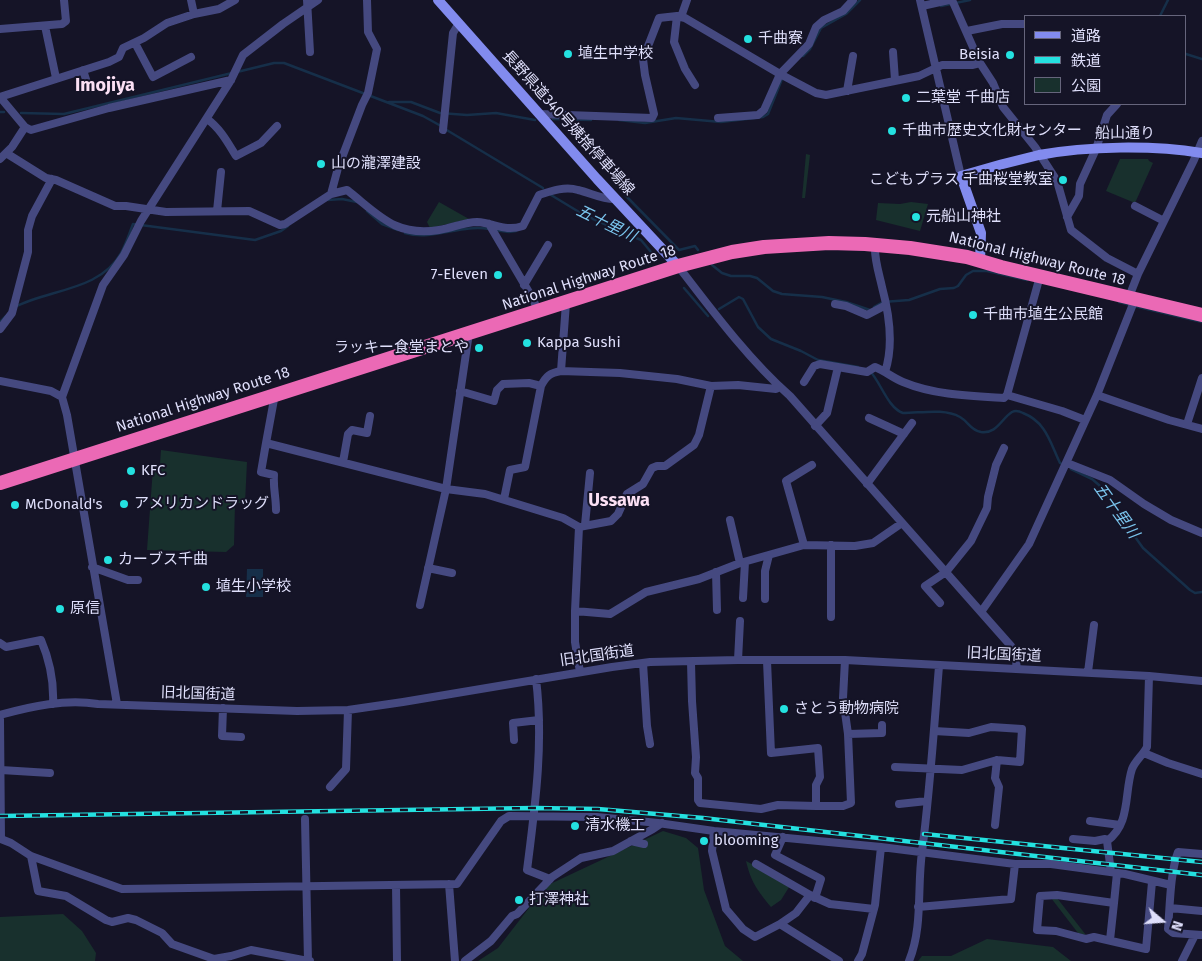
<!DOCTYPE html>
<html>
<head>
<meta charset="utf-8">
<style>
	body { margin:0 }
	#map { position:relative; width:1202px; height:961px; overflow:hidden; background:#151427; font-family:"Fira Sans","Noto Sans JP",sans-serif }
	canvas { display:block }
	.legend { position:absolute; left:1024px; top:15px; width:162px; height:90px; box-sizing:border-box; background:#151427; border:1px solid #66657c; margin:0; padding:6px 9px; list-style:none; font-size:15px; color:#dfdffb }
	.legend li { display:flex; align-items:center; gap:10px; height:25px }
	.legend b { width:25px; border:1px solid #66657c }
	.north { position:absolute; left:1137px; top:896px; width:50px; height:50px; -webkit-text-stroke:4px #151427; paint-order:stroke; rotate:108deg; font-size:14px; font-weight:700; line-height:20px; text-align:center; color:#dfdffb }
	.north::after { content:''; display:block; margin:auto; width:18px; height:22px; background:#dfdffb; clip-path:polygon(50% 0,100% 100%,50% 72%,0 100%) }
</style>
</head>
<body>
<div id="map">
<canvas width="1202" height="961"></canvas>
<ul class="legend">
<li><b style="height:6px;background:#828bee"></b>道路</li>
<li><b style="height:6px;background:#24e1e0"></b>鉄道</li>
<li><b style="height:14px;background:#18302d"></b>公園</li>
</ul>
<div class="north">N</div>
</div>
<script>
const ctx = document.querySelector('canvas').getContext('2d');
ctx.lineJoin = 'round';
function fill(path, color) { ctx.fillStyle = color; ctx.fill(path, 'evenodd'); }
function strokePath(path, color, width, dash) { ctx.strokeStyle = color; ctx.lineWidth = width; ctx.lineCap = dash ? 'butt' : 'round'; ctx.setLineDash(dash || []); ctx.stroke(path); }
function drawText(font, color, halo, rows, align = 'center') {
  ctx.font = font + ' "Fira Sans","Noto Sans JP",sans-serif'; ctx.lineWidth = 4; ctx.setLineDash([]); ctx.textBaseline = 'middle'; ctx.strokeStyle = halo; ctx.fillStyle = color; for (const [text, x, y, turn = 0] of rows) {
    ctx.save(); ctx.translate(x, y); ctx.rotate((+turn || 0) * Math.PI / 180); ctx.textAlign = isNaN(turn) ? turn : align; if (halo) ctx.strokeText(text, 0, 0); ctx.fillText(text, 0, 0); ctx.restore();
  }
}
const green = new Path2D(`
	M 806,154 L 810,155 L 805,198 L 802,198 Z
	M 1120,159 L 1148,159 L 1149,161 L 1153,163 L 1135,203 L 1106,191 Z
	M 439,202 L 469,219 L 430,228 L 427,222 Z
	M 911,202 L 928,204 L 920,231 L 876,220 L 878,203 L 900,204 Z
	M 161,450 L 247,462 L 245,503 L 235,503 L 234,545 L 226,552 L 147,550 L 153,468 L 160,464 Z
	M 663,831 L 686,838 L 698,848 L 704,890 L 725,946 L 743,961 L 478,961 L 498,948 L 546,886 Z
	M 746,861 L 791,884 L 781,900 L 771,907 C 757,890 751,882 746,861 Z
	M 1051,898 L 1057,898 L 1086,935 L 1078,933 Z
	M 63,914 L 82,931 L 96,953 L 95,961 L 0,961 L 0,917 Z
	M 987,939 L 1053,947 L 1071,961 L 918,961 L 922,956 L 951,956 Z`);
const water = new Path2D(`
	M 247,569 L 263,569 L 263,597 L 246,597 Z`);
const stream = new Path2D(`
	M 941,6 L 970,0
	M 1160,16 L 1168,0
	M 1186,54 L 1202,59
	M 803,56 L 810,49 L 821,28 L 846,14 L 860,0
	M 237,72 L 274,63 L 284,63 L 423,116 L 441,126
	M 389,102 L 411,102 L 440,113 L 467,115 L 496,113 L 535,120
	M 0,112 L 4,112
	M 21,113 L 64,114 L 232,73
	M 553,119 L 591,120
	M 619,120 L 645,123 L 676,118 L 721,122 L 763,117 L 768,114 L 782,79
	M 445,129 L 543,188
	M 551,195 L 584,215 L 641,240 L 656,258
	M 626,196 L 679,250 L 695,246 L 698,250
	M 328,200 L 342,199 L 357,202
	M 367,211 L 382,224 L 398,230
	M 494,230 L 509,232 L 516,231
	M 405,233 C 433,241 461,224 489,229
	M 712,265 L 722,273 L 731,276 L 750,276 L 757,278 L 773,291 L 782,294 L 822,297 L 846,302 L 870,310
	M 684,288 L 708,316
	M 1119,302 L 1130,305
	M 1134,306 L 1202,322
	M 15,307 C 49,289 100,291 121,253 C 126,244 129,234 133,224 L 255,240 L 281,231 L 288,226
	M 874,307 L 883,302 L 909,300 L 940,289 L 954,288 L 958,286 L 966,275 L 973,271 L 987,271 L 1027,280
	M 719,309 L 739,297 L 743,299 L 758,327 L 771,339 L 801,351 L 818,360 L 858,367
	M 0,322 L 6,316
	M 870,371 C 881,383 888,408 903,413 C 921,413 944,408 960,417 C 969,422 970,430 981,432 C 997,434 1001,419 1012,412 C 1016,410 1019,411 1023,413 C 1046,422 1050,442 1060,463 L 1064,465
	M 1071,469 L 1092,479 L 1099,485 L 1124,517 L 1128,527 L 1143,548 L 1190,590 L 1195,593 L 1202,592`);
const street = new Path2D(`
	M 191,0 L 194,14
	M 307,0 L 310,52
	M 920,0 L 961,176
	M 952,0 L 980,63 L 993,83 L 1003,107 L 1035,147 L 1057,181 L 1071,230 L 1107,258 L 1138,274
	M 922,6 L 949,0
	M 677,16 L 674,42 L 685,69 L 695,85
	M 681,17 L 687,0
	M 45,26 L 56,78
	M 0,29 L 62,24 L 66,21 L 64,0
	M 967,31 L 1002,24 L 1026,24
	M 135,43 L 153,77 L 191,57
	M 893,52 L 895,80
	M 83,70 L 89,89
	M 847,91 L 853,56
	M 0,97 L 109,62 L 119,57 L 123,48 L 144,38 L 167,23 L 194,14 L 219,9 L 235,0
	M 0,97 L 25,127 L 31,130 L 109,108 L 231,80
	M 539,114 L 652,118 L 654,114 L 645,75 L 643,59 L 659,18 L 677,16 L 685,18 L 780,74 L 816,93 L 826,95 L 919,76 L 942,65 L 972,65 L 980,63
	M 718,118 L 758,115 L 764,110 L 780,74 L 809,44 L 816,27 L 824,20 L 843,11 L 853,0
	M 207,119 C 220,128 228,143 236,156 L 261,143 L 277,126
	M 443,130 L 453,33 L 459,23
	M 6,153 L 46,178 L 56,180 L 115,206 L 126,206 L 166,212 L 249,211 L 280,225 L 285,224 L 331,194 L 338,168 L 362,105 L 368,93 L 377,49 L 368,32 L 367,0
	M 0,159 L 12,147 L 25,127
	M 331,194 L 347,190 C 379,215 395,237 439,230 C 452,228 465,222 477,222 C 495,223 504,232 523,226 L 539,195 C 551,191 565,186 578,190 C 591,193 603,200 616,199
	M 1135,206 L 1164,221
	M 217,211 L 221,172
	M 1067,217 L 1079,196 L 1080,184 L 1096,149 L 1107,115 L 1117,104
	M 489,224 L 533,299 L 538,311
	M 875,245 C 874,259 879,273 882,287 C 889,313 894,345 885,372
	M 678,266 C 711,309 749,360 790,396 L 1011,646 L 1015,653 L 1017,669
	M 524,285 L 548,245
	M 1129,297 L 1138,274 L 1194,160 L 1202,141
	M 566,303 L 561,371 L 620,373 L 677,379 L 711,386 L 738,385 L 776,389 L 780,387
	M 835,304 L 846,306 L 867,315 L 886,305
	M 0,329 L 12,313 L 28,252 L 28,230 L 32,216 L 52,179
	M 0,381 L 51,391 L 62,397
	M 804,382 L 814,366 L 820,364 L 867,372 L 875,367 C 885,371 893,378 903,382 C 934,395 970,396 1004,398 L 1007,395 L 1062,411 L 1085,420
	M 460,391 L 494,401 L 497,390 L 503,384 L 529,383 L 541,386
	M 275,394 L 266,443 L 446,489 L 485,494 L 563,518 L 579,527
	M 1007,395 L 1040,276
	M 1097,395 L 1169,420 L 1202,429
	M 869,418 L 904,434
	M 1187,424 L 1202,378
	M 815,426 L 827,413 L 838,367
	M 266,443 L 261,472 L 274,475 C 273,488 276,497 276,510
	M 343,462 L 348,434 L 352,430 L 367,433 L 370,416
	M 1067,463 L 1110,480 L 1144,504 L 1171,520 L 1202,533
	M 867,484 L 912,423
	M 504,499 L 510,470 L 525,467 L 541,386 C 546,376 550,373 561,371
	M 730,520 L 740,563
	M 585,525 L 590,473
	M 804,545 L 786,481 L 812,465
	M 92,567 L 128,580 L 138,580
	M 428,568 L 452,573
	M 716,572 L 717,610
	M 743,598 L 745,562
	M 765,599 L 765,571 L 769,555
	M 940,603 L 925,586 L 946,572 L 971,541 L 987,508 L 988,497 L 996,465 L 1004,448
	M 420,605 L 446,489 L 469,333
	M 575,611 L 610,614 L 646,592 L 699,579 L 740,563 L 804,545 L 855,546 L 873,543 L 902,523
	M 981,612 L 1029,544 L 1097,395 L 1135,299
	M 831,617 L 831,545
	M 0,643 L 6,647 L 41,640 C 50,661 54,682 53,704
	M 738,660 L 740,621
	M 845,660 L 843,698 L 848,734
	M 767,661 L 771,753 L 818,748 L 820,777 L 816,785 L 816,806 L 843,806 L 851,803 L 848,734 L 882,733 L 882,725
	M 691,662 L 692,701 L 696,757 L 695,773 L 698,778 L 698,800 L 700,803 L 761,809 L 778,805 L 816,806
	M 643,663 L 647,726 L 650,744
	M 580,672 L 575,642 L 575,611 L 579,527 L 611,521 L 618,514 L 627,494 L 643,484 L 652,468 L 657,466 L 665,466 L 694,445 L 699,435 L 711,386
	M 1088,672 L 1094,625
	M 536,679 C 544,743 535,807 527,870 L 550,879
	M 117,704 L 67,415 L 62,397 L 103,285 L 124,255 L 141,221 L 231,80 L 243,55 L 283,24 L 318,0
	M 223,708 L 222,736 L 241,737
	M 0,715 C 32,706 65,699 98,704 L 297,711 L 348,710 L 403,702 L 612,667 L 650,662 L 738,660 L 845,660 L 1149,676 L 1202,681
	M 0,719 L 1,839 L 11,843 L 31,856 L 122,889 L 457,884 L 501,821 L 509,816 L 597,817 L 658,823 L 714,831 L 881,847 L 1015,864 L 1051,864 L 1125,874 L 1171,885
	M 514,740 L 513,723 L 539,720
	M 1144,753 L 1168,763 L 1202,774
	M 895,767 L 962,770 L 997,760 L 1020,762 L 1022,729 L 991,727 L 969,733 L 934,731
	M 1,770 L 50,773
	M 330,787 L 346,769 L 348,710
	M 899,804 L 927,801
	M 305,819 L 308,961 L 310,961
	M 1090,821 L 1120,825
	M 995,825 L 999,787 L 995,778 L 997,760
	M 714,831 L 712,851 L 726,909 L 743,929 L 755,937 L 780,924 L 839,961
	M 783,837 L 775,855 L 821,879 L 815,898
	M 1073,839 L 1095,841 L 1105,839 L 1107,841
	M 631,841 L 644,844
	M 1107,841 C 1131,824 1124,793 1132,769 C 1135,761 1143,755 1147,747 L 1149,676
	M 1107,841 L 1111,872
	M 1202,854 L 1178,852 C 1170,873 1170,906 1168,929 L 1173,933 L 1202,935
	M 31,856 L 38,891 L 66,896 L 106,920 L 112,922 L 128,918 L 136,920 L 162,933 L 172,944 L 214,959 L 231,956 L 251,950 L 308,961
	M 756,864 L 810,895
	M 1117,873 L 1114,903 L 1057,895 L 1040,896 L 1037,930 L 1056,931 L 1086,939 L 1094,937 L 1146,949 L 1152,882
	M 449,884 L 455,961
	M 396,885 L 397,961
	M 918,907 L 1011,899 L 1015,864
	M 1170,908 L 1202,911
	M 780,924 L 796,913 L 810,895 L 830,904 L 874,909
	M 1110,940 L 1114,903
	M 465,961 L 491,941 L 512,916 L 517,914 L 552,877 L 581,858 L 613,851 L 653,829 L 662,823
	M 858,961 L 862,954 L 875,905 L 881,847
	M 909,961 C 923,928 917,887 922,852 C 930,790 934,728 939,666
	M 1182,961 L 1195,935`);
const secondary = new Path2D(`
	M 438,0 L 597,179 L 678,266
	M 980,261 L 981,233 L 961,176 C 987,168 1013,161 1039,155 C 1087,146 1153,145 1202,153`);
const highway = new Path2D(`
	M 0,483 L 678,266 L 732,252 L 764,247 L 829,243 L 865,244 L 910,248 L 967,257 L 1001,267 L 1202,315`);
const rail = new Path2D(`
	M 0,816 L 535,808 L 598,809 L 703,818 L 1202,875
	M 924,834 L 1202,862`);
const markers = [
	[748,39,5,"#24e1e0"],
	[568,54,5,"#24e1e0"],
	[1010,55,5,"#24e1e0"],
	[906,98,5,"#24e1e0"],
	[892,131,5,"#24e1e0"],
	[321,164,5,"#24e1e0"],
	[1063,180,5,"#24e1e0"],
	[916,217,5,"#24e1e0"],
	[498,275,5,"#24e1e0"],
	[973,315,5,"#24e1e0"],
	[527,343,5,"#24e1e0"],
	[479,348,5,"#24e1e0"],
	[131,471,5,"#24e1e0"],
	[124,504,5,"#24e1e0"],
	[15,505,5,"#24e1e0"],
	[108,560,5,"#24e1e0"],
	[206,587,5,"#24e1e0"],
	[60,609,5,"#24e1e0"],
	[784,709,5,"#24e1e0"],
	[575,826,5,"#24e1e0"],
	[704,841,5,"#24e1e0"],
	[519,900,5,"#24e1e0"]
];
const poiNames = [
	["千曲寮",758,39],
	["埴生中学校",578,54],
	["Beisia",1000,55,"right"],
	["二葉堂 千曲店",916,98],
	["千曲市歴史文化財センター",902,131],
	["山の瀧澤建設",331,164],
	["こどもプラス 千曲桜堂教室",1053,180,"right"],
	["元船山神社",926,217],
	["7-Eleven",488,275,"right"],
	["千曲市埴生公民館",983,315],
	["Kappa Sushi",537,343],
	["ラッキー食堂まとや",469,348,"right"],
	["KFC",141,471],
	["アメリカンドラッグ",134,504],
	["McDonald's",25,505],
	["カーブス千曲",118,560],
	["埴生小学校",216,587],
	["原信",70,609],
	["さとう動物病院",794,709],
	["清水機工",585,826],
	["blooming",714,841],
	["打澤神社",529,900]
];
const streetNames = [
	["長野県道340号姨捨停車場線",568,123,48],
	["船山通り",1125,134],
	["National Highway Route 18",1037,259,14],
	["National Highway Route 18",589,278,-18],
	["National Highway Route 18",203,400,-18],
	["旧北国街道",1004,655,3],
	["旧北国街道",597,656,-8],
	["旧北国街道",198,694,2]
];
const waterNames = [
	["五十里川",606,224,26],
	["五十里川",1116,511,54]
];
const quarterNames = [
	["Imojiya",105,86],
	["Ussawa",619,501]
];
fill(green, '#18302d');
fill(water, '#162f49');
strokePath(stream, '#162f49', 2.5);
strokePath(street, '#454980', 8);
strokePath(secondary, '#828bee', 10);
strokePath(highway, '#eb69b5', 14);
strokePath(rail, '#24e1e0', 4.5);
strokePath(rail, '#151427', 2.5, [8]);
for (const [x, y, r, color] of markers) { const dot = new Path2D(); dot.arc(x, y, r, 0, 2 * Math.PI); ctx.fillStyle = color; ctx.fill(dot); strokePath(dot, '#151427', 2); }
drawText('15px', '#dfdffb', '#151427', poiNames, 'left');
drawText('15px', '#dfdffb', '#151427', streetNames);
drawText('italic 16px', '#7ac4ed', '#151427', waterNames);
drawText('bold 18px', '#fbe0f4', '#151427', quarterNames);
</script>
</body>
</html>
